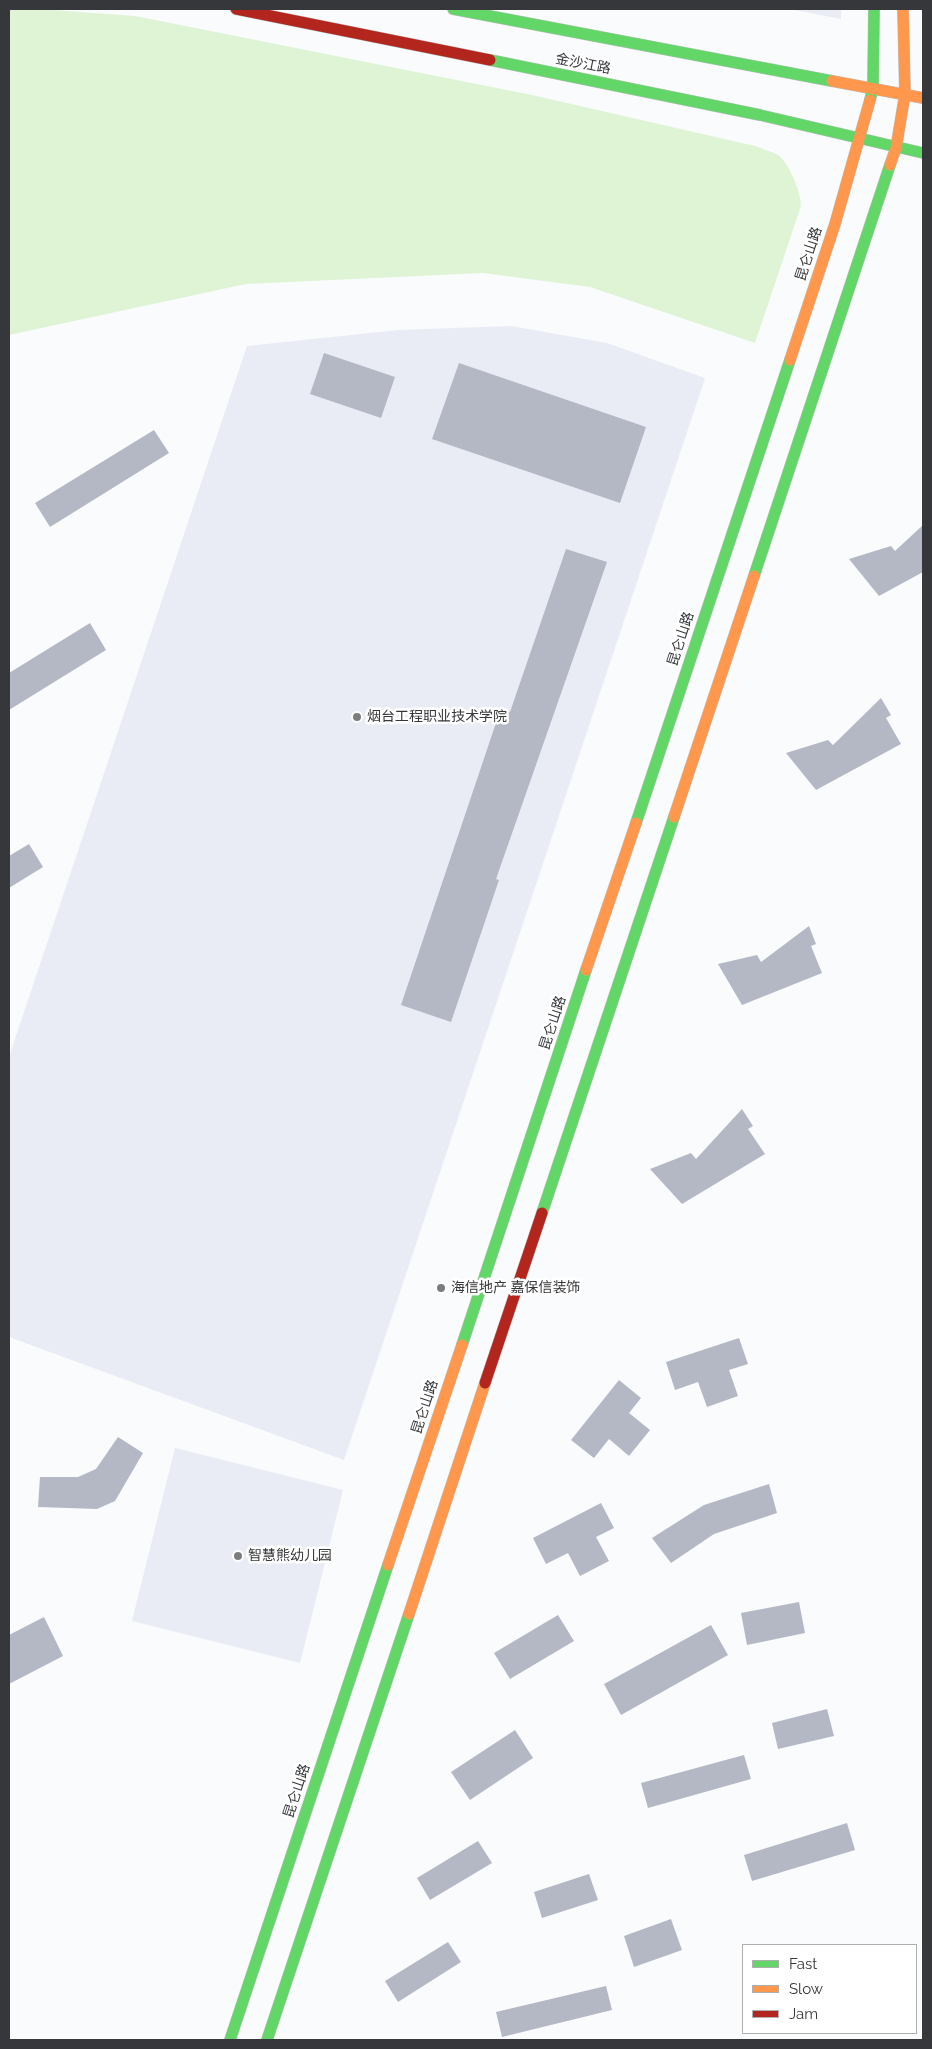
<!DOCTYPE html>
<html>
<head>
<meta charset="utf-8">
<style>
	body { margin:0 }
	#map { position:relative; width:932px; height:2049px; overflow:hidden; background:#f9fbfd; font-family:Raleway,sans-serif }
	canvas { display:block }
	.frame { position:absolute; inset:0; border:10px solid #36373a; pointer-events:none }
	.legend { position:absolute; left:742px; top:1944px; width:175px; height:90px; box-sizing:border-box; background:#fff; border:1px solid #afafb0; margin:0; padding:6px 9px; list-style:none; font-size:15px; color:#36373a }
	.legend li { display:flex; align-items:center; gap:10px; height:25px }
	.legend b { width:25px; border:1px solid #afafb0 }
</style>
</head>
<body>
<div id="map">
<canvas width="932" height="2049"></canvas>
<div class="frame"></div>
<ul class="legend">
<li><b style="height:6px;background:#63d668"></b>Fast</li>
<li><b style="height:6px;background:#ff974d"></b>Slow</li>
<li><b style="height:6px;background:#b3261e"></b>Jam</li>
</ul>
</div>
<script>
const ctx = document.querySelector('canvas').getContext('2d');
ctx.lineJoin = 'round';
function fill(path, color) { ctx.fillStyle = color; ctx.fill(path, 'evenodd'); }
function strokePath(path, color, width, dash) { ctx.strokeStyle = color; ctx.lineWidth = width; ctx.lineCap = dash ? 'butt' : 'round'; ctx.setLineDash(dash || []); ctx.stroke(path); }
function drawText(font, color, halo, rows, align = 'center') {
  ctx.font = font + ' Raleway,"Noto Sans SC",sans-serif'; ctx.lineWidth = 5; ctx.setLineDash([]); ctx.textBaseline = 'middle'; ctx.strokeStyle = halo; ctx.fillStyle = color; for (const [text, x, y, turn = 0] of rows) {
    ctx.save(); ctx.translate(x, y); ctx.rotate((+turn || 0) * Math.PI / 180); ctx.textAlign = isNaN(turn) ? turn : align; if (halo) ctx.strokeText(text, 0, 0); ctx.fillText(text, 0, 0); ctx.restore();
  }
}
const built = new Path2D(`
	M 790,9 L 841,9 L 841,19 Z
	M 511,326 L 607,343 L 705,378 L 344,1460 L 9,1337 L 9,1057 L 247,346 L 398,330 Z
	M 175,1448 L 343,1490 L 300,1663 L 132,1621 Z`);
const green = new Path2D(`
	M 9,9 L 39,9 L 135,16 L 532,95 L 755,146 C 762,149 771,151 778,155 C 789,163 801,192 801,206 L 755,343 L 590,287 L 483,273 L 246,284 L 9,335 Z`);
const building = new Path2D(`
	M 324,353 L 395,377 L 381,418 L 310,394 Z
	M 459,363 L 646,427 L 620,503 L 432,439 Z
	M 154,430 L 169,453 L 50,527 L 35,503 Z
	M 923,525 L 923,572 L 879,596 L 849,559 L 891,546 L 895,551 Z
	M 566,549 L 607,562 L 496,879 L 499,880 L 451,1022 L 401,1005 L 501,708 L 510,712 Z
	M 90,623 L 106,650 L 9,710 L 9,673 Z
	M 881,698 L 891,715 L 886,718 L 901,744 L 816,790 L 786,753 L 828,740 L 833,745 Z
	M 29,844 L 43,867 L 9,888 L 9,856 Z
	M 809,926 L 816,944 L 811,946 L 822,973 L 742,1005 L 718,964 L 757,955 L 761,962 Z
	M 742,1109 L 753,1126 L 748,1129 L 765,1154 L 682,1204 L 650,1169 L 691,1153 L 696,1159 Z
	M 739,1338 L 748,1364 L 729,1370 L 738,1396 L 707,1407 L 698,1382 L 675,1390 L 666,1362 Z
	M 619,1380 L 641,1398 L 629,1413 L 650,1430 L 629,1456 L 609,1439 L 594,1458 L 571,1440 Z
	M 118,1437 L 143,1453 L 115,1501 L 97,1509 L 38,1507 L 40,1477 L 78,1477 L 96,1469 Z
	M 769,1484 L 777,1513 L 714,1534 L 671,1563 L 652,1538 L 704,1505 Z
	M 601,1503 L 614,1528 L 596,1537 L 609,1561 L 580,1576 L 568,1553 L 546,1564 L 533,1538 Z
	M 799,1602 L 805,1633 L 747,1645 L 741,1613 Z
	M 558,1615 L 574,1641 L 510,1679 L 494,1653 Z
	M 44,1617 L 63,1656 L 9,1684 L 9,1635 Z
	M 711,1625 L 728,1655 L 621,1715 L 604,1684 Z
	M 827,1709 L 834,1736 L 778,1749 L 772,1723 Z
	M 515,1730 L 533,1758 L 470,1800 L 451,1772 Z
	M 744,1755 L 751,1779 L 648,1808 L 641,1783 Z
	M 847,1823 L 855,1850 L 752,1881 L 744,1855 Z
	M 478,1841 L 492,1863 L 430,1900 L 417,1878 Z
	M 589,1874 L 598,1900 L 542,1918 L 534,1892 Z
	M 671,1919 L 682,1950 L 634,1967 L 624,1936 Z
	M 448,1942 L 461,1962 L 398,2002 L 385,1981 Z
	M 606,1986 L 612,2010 L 502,2037 L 496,2012 Z`);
const fast = new Path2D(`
	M 453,9 L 832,81
	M 490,60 L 760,115 L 923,153
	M 870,100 L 873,88 L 874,9
	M 754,576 L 890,165
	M 636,823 L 790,360
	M 542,1213 L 674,817
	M 462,1345 L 586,970
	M 230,2040 L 388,1565
	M 267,2040 L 409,1614`);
const slow = new Path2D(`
	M 832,81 L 923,98
	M 890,165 L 896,148 L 905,94 L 903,9
	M 790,360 L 835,224 L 870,100
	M 674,817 L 754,576
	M 586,970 L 636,823
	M 388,1565 L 462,1345
	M 409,1614 L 485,1383`);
const jam = new Path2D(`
	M 236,9 L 490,60
	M 485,1383 L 542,1213`);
const markers = [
	[357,717,5,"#7a7c7e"],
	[441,1288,5,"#7a7c7e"],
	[238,1556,5,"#7a7c7e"]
];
const streetNames = [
	["金沙江路",583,64,11],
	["昆仑山路",809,254,-72],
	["昆仑山路",681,639,-72],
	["昆仑山路",553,1023,-72],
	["昆仑山路",425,1407,-72],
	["昆仑山路",297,1791,-72]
];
const poiNames = [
	["烟台工程职业技术学院",367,717],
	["海信地产 嘉保信装饰",451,1288],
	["智慧熊幼儿园",248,1556]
];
fill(built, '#e9ecf4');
fill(green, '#dff4d5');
fill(building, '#b4b8c4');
strokePath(fast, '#c0c1c4', 12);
strokePath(slow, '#c0c1c4', 12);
strokePath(jam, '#c0c1c4', 12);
strokePath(fast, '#63d668', 11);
strokePath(slow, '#ff974d', 11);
strokePath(jam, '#b3261e', 11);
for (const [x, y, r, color] of markers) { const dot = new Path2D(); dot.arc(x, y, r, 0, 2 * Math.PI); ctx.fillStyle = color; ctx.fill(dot); strokePath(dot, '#fff', 2); }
drawText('14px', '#36373a', '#fff', streetNames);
drawText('14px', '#36373a', '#fff', poiNames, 'left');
</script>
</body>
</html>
